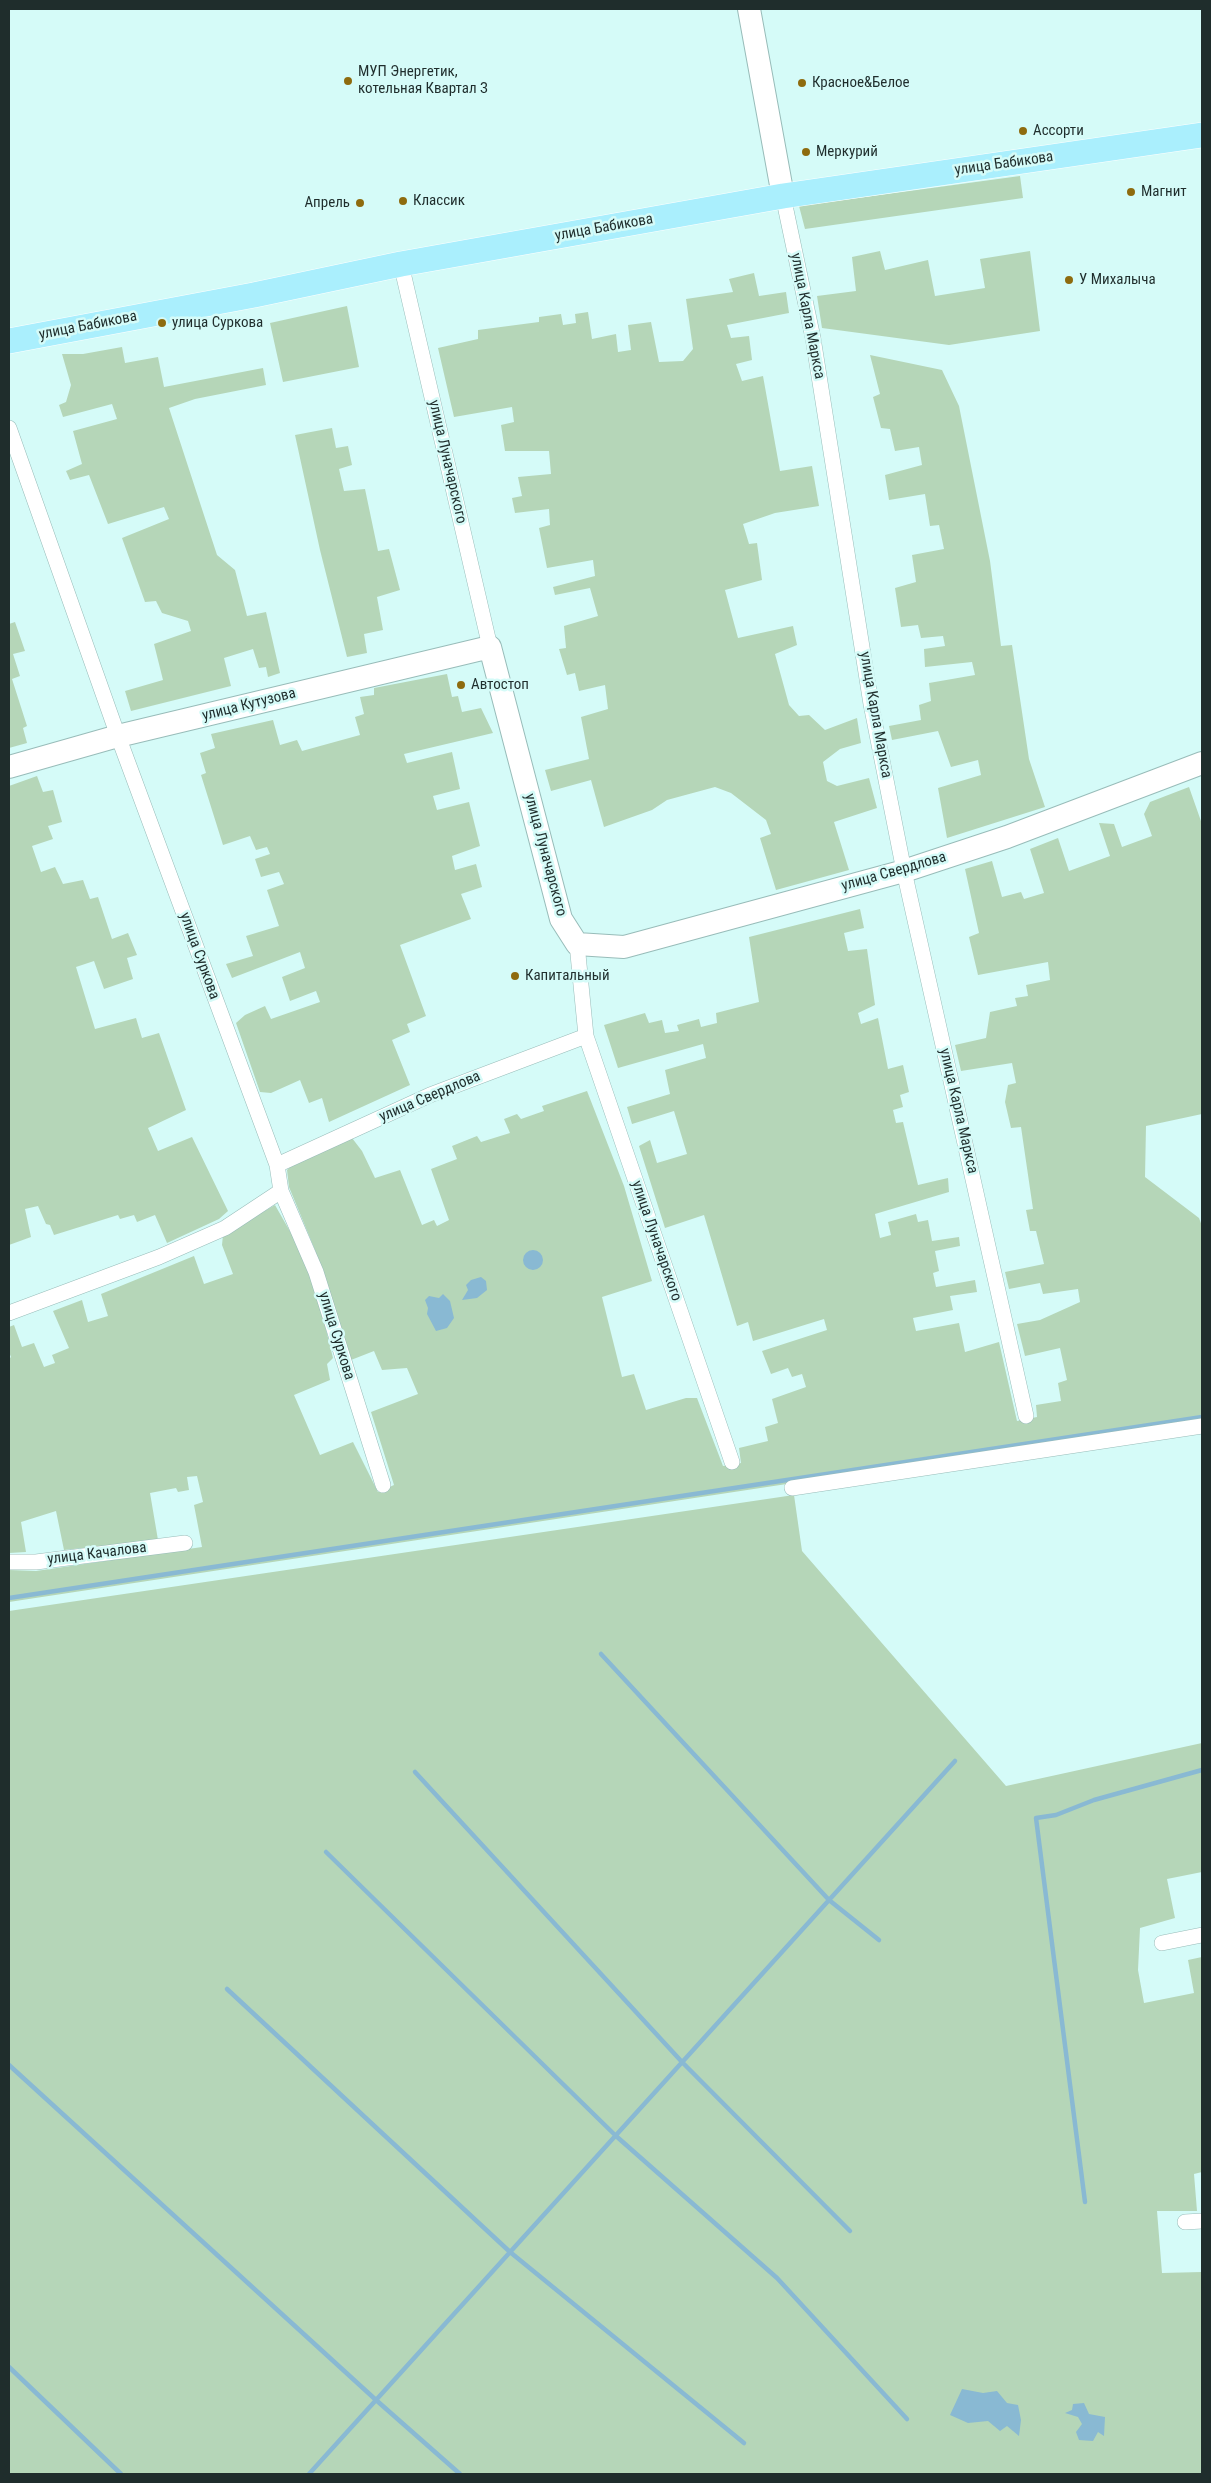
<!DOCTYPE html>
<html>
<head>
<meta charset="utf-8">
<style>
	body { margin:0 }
	#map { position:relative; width:1211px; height:2483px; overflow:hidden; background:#d5fbf8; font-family:"Roboto Condensed",sans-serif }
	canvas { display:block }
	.frame { position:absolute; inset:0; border:10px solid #1f2d2c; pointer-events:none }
</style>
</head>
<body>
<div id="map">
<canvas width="1211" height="2483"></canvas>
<div class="frame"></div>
</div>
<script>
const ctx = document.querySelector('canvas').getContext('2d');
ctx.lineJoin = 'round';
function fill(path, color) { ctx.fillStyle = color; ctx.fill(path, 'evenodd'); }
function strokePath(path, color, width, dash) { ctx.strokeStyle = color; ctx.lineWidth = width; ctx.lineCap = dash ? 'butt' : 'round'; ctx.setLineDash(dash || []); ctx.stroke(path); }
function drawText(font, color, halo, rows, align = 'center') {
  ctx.font = font + ' "Roboto Condensed",sans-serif'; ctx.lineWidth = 5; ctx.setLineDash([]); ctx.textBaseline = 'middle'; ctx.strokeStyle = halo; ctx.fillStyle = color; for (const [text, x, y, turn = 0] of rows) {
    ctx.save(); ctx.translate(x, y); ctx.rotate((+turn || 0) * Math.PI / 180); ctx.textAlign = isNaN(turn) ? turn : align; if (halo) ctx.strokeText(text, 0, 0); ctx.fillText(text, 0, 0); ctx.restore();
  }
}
const green = new Path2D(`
	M 1020,176 L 1023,198 L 805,229 L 799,206 Z
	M 880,251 L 885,270 L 928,260 L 935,296 L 985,288 L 980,259 L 1030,251 L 1040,331 L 949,345 L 822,328 L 817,296 L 856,291 L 852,257 Z
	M 754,273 L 759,296 L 786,292 L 789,313 L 727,325 L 731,338 L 749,336 L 752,360 L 736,364 L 742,381 L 763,376 L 780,471 L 812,466 L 819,506 L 775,513 L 743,524 L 749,544 L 757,543 L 762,580 L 725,590 L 738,638 L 793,626 L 797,645 L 775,654 L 789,705 L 799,716 L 809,715 L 825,730 L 857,718 L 861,743 L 840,749 L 823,762 L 827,781 L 837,786 L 869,778 L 877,808 L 834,822 L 849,870 L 776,890 L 760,838 L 771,834 L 766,820 L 731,793 L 715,787 L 667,800 L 652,810 L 604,827 L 591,780 L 551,791 L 545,770 L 589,759 L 581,717 L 608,709 L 605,685 L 579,691 L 575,673 L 567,675 L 559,649 L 566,648 L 564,626 L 598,616 L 590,588 L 555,595 L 553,587 L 595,576 L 593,560 L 547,568 L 539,528 L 550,525 L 549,509 L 515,513 L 512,498 L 522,496 L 518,477 L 551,474 L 549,451 L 505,451 L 501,425 L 514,422 L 512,407 L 454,417 L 438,348 L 478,339 L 478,330 L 539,322 L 539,317 L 561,314 L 563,325 L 576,323 L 575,314 L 588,312 L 592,339 L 616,334 L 618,352 L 631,350 L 628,325 L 651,322 L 659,362 L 683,361 L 693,349 L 686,299 L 733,292 L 729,279 Z
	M 347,306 L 359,367 L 283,382 L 270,323 Z
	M 122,347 L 125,363 L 158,357 L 164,387 L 263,368 L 266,385 L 195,399 L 169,408 L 217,555 L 235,570 L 247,616 L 266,612 L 280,673 L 268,677 L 266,667 L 259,668 L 253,649 L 224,658 L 231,686 L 131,711 L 125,691 L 163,680 L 154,644 L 191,631 L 188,621 L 162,613 L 156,601 L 145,602 L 122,538 L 169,519 L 164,507 L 108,524 L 89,475 L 70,480 L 66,471 L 82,464 L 73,431 L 117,419 L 112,404 L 63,417 L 59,405 L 66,402 L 71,385 L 62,354 L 83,354 Z
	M 870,355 L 942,370 L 959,406 L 990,561 L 1001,646 L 1012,645 L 1029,759 L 1045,807 L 947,838 L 938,788 L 981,775 L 978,760 L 951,767 L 938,731 L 892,740 L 889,726 L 921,720 L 919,705 L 931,701 L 929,683 L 975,675 L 972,662 L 925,667 L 924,649 L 945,646 L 943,636 L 921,638 L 918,625 L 901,627 L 895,588 L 916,582 L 912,555 L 944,549 L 939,525 L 930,526 L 925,494 L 889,500 L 885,475 L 922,465 L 919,447 L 895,451 L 890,429 L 881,428 L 873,397 L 880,394 Z
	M 332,428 L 336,448 L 348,446 L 352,465 L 339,469 L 344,491 L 365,489 L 378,551 L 389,549 L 400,590 L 377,597 L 383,630 L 364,634 L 367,653 L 347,657 L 320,550 L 295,435 Z
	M 15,622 L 25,651 L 13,654 L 20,676 L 12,679 L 27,726 L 23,728 L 27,743 L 9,748 L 9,624 Z
	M 447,674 L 452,697 L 458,696 L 462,712 L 481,708 L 493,733 L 404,754 L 407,763 L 452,752 L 460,789 L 433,796 L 437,810 L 469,802 L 480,846 L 452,856 L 455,870 L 476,864 L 482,887 L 461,894 L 471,919 L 400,945 L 426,1016 L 407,1024 L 410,1032 L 392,1040 L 410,1085 L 329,1122 L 322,1098 L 309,1103 L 300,1080 L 271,1093 L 260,1092 L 236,1023 L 245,1015 L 265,1006 L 271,1019 L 320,1002 L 316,991 L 290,1001 L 282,977 L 305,968 L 300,952 L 232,978 L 226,964 L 253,956 L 246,936 L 279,926 L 267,890 L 284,884 L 279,872 L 261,877 L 255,859 L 270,854 L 267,847 L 256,850 L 250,836 L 223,845 L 201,775 L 206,773 L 200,753 L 215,748 L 211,734 L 273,720 L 280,745 L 297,740 L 302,751 L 360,735 L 355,717 L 364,714 L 360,697 L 374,695 L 374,688 Z
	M 37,776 L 43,792 L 53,790 L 62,822 L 48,826 L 53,839 L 32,846 L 41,872 L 55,867 L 63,884 L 83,880 L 90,899 L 98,897 L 112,939 L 128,933 L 137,955 L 127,958 L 133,979 L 104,989 L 94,961 L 76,967 L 95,1029 L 136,1018 L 142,1038 L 159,1033 L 186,1110 L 148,1128 L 158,1151 L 192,1137 L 228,1211 L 219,1219 L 167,1243 L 155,1215 L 137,1222 L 134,1215 L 120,1219 L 118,1215 L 54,1235 L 50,1225 L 46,1224 L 38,1206 L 25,1209 L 31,1237 L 9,1245 L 9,786 Z
	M 1189,787 L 1202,824 L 1202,1114 L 1146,1126 L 1145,1177 L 1199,1218 L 1202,1226 L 1202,1421 L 9,1602 L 9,1570 L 36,1571 L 202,1547 L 194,1505 L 203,1502 L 197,1476 L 187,1477 L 189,1490 L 178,1492 L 176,1488 L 150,1493 L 158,1540 L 64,1550 L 56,1511 L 21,1522 L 26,1552 L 9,1553 L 9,1359 L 11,1357 L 9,1352 L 9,1327 L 14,1325 L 22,1347 L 34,1343 L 44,1367 L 55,1363 L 52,1355 L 69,1348 L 53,1311 L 82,1300 L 88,1322 L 108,1316 L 101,1294 L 194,1256 L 204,1284 L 233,1274 L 222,1245 L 223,1235 L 275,1205 L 296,1242 L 318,1297 L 333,1358 L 327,1364 L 330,1380 L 294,1395 L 320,1455 L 353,1442 L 378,1492 L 394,1485 L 371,1412 L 418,1394 L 407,1368 L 382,1370 L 374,1351 L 351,1360 L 315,1250 L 289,1187 L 287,1170 L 295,1162 L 352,1138 L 362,1151 L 375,1178 L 400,1170 L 422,1225 L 434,1220 L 437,1226 L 449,1220 L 431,1169 L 457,1159 L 452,1146 L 477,1136 L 481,1142 L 510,1133 L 504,1119 L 517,1114 L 521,1119 L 544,1111 L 542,1106 L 587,1091 L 624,1186 L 652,1281 L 602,1297 L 622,1377 L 634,1374 L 646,1410 L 686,1398 L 697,1398 L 723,1466 L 741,1463 L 739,1448 L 768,1441 L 765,1427 L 778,1423 L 772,1399 L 806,1387 L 802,1374 L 792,1377 L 788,1368 L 771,1374 L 762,1351 L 827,1330 L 824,1319 L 753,1341 L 748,1322 L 737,1326 L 704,1215 L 665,1228 L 639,1146 L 650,1140 L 657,1163 L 687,1154 L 674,1111 L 632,1124 L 627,1107 L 670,1094 L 665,1070 L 706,1058 L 703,1044 L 618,1068 L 604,1025 L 645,1013 L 649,1023 L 662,1020 L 665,1033 L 679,1031 L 677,1025 L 699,1019 L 701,1027 L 717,1023 L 716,1013 L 759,1002 L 749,937 L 860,909 L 864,928 L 844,933 L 848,951 L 867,949 L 875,1005 L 858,1013 L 861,1024 L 878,1018 L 888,1069 L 903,1065 L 909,1092 L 900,1095 L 903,1107 L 893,1110 L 896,1123 L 903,1122 L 918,1185 L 948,1178 L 949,1192 L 875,1214 L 880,1238 L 891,1235 L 888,1222 L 916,1214 L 918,1222 L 928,1220 L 932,1241 L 959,1237 L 960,1246 L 935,1251 L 939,1271 L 933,1273 L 936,1287 L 975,1280 L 977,1292 L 950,1296 L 953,1310 L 913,1318 L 916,1331 L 959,1323 L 965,1352 L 999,1342 L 1017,1421 L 1037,1417 L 1036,1405 L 1061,1401 L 1058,1383 L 1067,1380 L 1060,1348 L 1025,1356 L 1017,1324 L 1040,1320 L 1080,1302 L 1078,1289 L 1043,1294 L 1040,1283 L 1009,1289 L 1005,1272 L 1044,1264 L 1036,1231 L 1030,1231 L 1026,1210 L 1033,1209 L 1021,1127 L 1011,1128 L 1005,1102 L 1008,1085 L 1016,1083 L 1012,1063 L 961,1071 L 955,1045 L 986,1038 L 990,1012 L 1017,1006 L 1015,998 L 1028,996 L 1026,985 L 1050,980 L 1048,962 L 978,975 L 969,937 L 979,933 L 965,869 L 992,861 L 1002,897 L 1021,892 L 1024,899 L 1044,893 L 1030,849 L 1058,838 L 1069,871 L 1110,856 L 1099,823 L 1114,824 L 1122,847 L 1152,836 L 1144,814 L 1150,802 Z
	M 794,1495 L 802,1551 L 1006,1786 L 1202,1743 L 1202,1872 L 1167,1879 L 1175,1918 L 1140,1928 L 1138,1970 L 1144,2003 L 1194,1993 L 1188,1960 L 1202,1957 L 1202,2172 L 1194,2174 L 1197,2211 L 1157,2211 L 1162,2273 L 1202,2272 L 1202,2474 L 9,2474 L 9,1611 Z`);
const water = new Path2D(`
	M523 1260a10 10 0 1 1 20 0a10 10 0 1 1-20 0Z
	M 481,1277 L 486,1281 L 487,1290 L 477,1298 L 462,1300 L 468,1290 L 466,1285 L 471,1280 Z
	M 443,1294 L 450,1301 L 454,1318 L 447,1328 L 436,1331 L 427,1314 L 428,1308 L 425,1300 L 429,1296 L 439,1298 Z
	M 962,2389 L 983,2393 L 997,2391 L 1007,2403 L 1018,2405 L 1021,2420 L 1019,2436 L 1007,2426 L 1000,2431 L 988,2421 L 968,2423 L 950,2415 Z
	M 1084,2403 L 1089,2414 L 1105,2417 L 1104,2436 L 1098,2432 L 1093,2441 L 1079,2440 L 1076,2432 L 1082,2424 L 1078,2417 L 1065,2413 L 1072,2410 L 1073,2404 Z`);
const stream = new Path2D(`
	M 9,1598 L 1202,1417
	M 601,1654 L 829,1900 L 879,1940
	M 415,1772 L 682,2062 L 850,2231
	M 326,1852 L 616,2136 L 777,2278 L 907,2419
	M 227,1989 L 510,2252 L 744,2443
	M 9,2065 L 376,2400 L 460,2474
	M 1085,2202 L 1036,1818 L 1056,1815 L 1094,1800 L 1202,1770
	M 9,2367 L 121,2474
	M 309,2474 L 955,1761`);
const street = new Path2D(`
	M 783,196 L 813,338 L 871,704 L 904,871 L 1026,1416
	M 401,264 L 490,647
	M 9,428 L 118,736 L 277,1165 L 281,1191 L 316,1272 L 383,1485
	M 577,944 L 586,1036 L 732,1462
	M 277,1165 L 430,1095 L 586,1036
	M 9,1313 L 159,1257 L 225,1228 L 281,1191
	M 792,1488 L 1202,1426
	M 9,1562 L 36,1562 L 185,1543
	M 1162,1943 L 1202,1935
	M 1185,2222 L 1202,2221`);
const secondary = new Path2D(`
	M 749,9 L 783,196
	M 9,767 L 118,736 L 490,647 L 561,919 L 577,944 L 624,947 L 904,871 L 1007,837 L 1202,763`);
const primary = new Path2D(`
	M 9,341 L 254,295 L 401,264 L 783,196 L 1202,135`);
const markers = [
	[348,81,5,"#8e6b0e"],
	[802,83,5,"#8e6b0e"],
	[1023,131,5,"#8e6b0e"],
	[806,152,5,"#8e6b0e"],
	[1131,192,5,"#8e6b0e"],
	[403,201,5,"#8e6b0e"],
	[360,203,5,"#8e6b0e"],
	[1069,280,5,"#8e6b0e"],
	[162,323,5,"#8e6b0e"],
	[461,685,5,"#8e6b0e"],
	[515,976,5,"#8e6b0e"]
];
const poiNames = [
	["МУП Энергетик,",358,72],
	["котельная Квартал З",358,89],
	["Красное&Белое",812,83],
	["Ассорти",1033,131],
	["Меркурий",816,152],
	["Магнит",1141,192],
	["Классик",413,201],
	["Апрель",350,203,"right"],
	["У Михалыча",1079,280],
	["улица Суркова",172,323],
	["Автостоп",471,685],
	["Капитальный",525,976]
];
const streetNames = [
	["улица Бабикова",1004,164,-8],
	["улица Бабикова",604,228,-10],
	["улица Карла Маркса",807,316,79],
	["улица Бабикова",88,326,-11],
	["улица Луначарского",447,462,77],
	["улица Кутузова",249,705,-14],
	["улица Карла Маркса",875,715,80],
	["улица Луначарского",545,855,75],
	["улица Свердлова",894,872,-16],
	["улица Суркова",199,956,70],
	["улица Свердлова",430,1097,-23],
	["улица Карла Маркса",958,1111,77],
	["улица Луначарского",656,1241,71],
	["улица Суркова",336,1336,73],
	["улица Качалова",97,1554,-7]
];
fill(green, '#b5d6b8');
fill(water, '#89b9d3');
strokePath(stream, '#89b9d3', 4.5);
strokePath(street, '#98bcb9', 16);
strokePath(secondary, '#98bcb9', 24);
strokePath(primary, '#fff', 26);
strokePath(street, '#fff', 15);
strokePath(secondary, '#fff', 22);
strokePath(primary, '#aaeffd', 25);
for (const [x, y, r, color] of markers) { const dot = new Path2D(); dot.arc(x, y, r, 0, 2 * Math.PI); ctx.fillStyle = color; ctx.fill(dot); strokePath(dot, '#d5fbf8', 2); }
drawText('15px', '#1f2d2c', '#d5fbf8', poiNames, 'left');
drawText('15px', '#1f2d2c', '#d5fbf8', streetNames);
</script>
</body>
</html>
